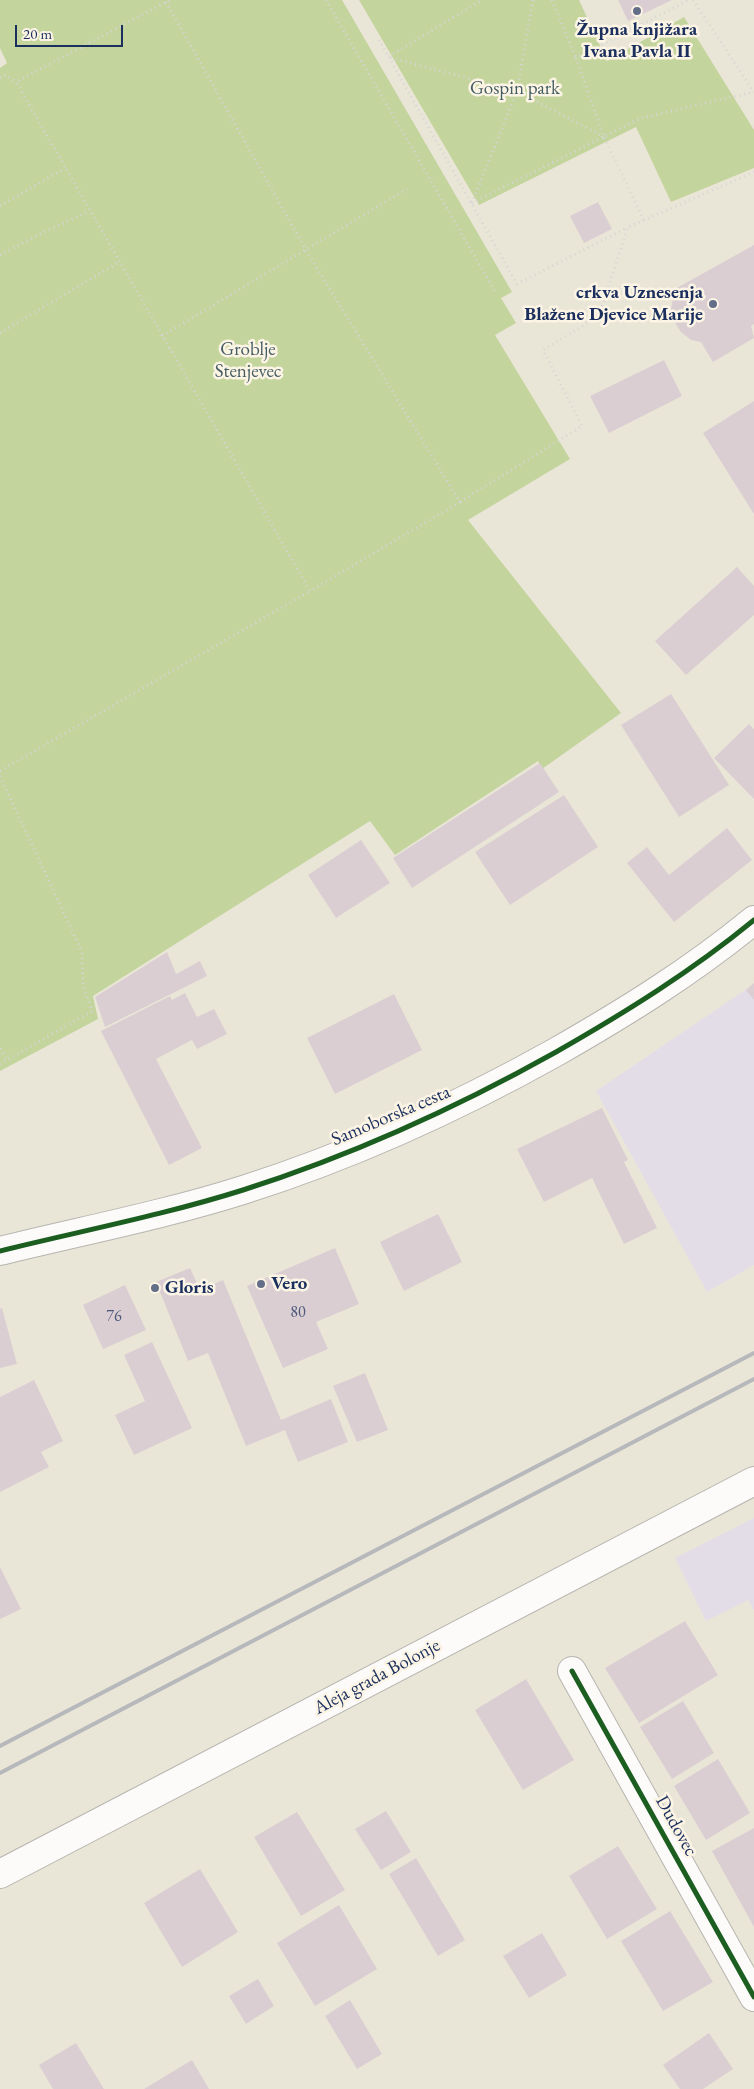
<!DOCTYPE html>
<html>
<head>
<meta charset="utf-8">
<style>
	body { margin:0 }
	#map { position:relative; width:754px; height:2089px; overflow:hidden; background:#eae6d7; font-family:"EB Garamond",serif }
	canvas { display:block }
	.scale { position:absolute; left:15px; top:25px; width:108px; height:22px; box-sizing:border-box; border:2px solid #1b2f5e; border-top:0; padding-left:6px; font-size:15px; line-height:18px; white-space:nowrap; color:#1b2f5e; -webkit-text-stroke:4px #fcf5e5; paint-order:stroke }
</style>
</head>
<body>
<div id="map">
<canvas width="754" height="2089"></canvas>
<div class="scale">20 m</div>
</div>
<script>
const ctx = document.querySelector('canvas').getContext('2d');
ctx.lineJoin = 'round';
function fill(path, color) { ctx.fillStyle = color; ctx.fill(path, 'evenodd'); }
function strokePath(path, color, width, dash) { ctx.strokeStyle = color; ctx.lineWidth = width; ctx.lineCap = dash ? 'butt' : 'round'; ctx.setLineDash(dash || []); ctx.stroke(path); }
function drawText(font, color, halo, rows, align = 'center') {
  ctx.font = font + ' "EB Garamond",serif'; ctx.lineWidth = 5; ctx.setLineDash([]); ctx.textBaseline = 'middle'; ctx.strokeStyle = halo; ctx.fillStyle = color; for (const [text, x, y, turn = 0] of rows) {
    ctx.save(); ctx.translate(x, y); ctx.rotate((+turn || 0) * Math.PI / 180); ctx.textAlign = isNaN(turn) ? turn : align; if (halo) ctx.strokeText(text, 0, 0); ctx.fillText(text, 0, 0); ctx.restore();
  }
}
const built = new Path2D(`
	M 754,984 L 754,1265 L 707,1292 L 596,1091 Z
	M 754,1518 L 754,1610 L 748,1600 L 706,1621 L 675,1558 Z`);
const green = new Path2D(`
	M 0,0 L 342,0 L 512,292 L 501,298 L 516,323 L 495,335 L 570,459 L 468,520 L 621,713 L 542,769 L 538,761 L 395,855 L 370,821 L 93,996 L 98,1019 L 0,1071 L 0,68 L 7,63 L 0,48 Z
	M 359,0 L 579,0 L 607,61 L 684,17 L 754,130 L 754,168 L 671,202 L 636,127 L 479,205 Z`);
const building = new Path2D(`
	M 618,0 L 672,0 L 628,21 Z
	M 598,202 L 612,229 L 584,243 L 570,216 Z
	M 754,245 L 754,324 L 751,326 L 754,338 L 713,362 L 701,342 L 691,340 L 681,332 L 674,321 L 671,309 L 675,289 Z
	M 664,360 L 682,396 L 609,433 L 590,396 Z
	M 754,401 L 754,514 L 703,433 Z
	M 737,567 L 754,586 L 754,615 L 686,675 L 655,641 Z
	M 671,694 L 729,785 L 679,817 L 621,725 Z
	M 749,724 L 754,729 L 754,799 L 714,758 Z
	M 540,763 L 559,792 L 412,888 L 393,858 Z
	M 564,795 L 598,847 L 510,905 L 475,852 Z
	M 727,828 L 752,860 L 674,922 L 627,863 L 647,847 L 669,875 Z
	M 361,840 L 390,883 L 336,918 L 308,875 Z
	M 167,952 L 176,974 L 200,961 L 207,976 L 105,1027 L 95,997 Z
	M 754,983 L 754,1000 L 746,990 Z
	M 185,993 L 197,1017 L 214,1009 L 227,1034 L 197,1049 L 192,1040 L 156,1059 L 202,1148 L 169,1165 L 101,1031 L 170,996 L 172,1000 Z
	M 394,994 L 422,1050 L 335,1094 L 307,1038 Z
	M 602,1108 L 628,1160 L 624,1162 L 657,1228 L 624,1244 L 592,1178 L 544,1202 L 517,1149 Z
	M 438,1214 L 462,1262 L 404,1291 L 380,1242 Z
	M 335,1248 L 359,1304 L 316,1322 L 328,1349 L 283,1368 L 247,1286 Z
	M 190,1268 L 200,1290 L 223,1280 L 281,1420 L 331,1399 L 348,1442 L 298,1462 L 285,1430 L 246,1446 L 208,1353 L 188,1361 L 156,1282 Z
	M 125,1285 L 146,1330 L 103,1349 L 83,1305 Z
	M 2,1308 L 17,1364 L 0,1368 L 0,1309 Z
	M 152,1342 L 192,1428 L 134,1455 L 115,1415 L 145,1401 L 124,1355 Z
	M 365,1373 L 388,1430 L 357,1442 L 333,1386 Z
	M 34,1380 L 63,1441 L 41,1452 L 49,1467 L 0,1492 L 0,1397 Z
	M 0,1567 L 21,1609 L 0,1619 Z
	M 685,1621 L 718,1675 L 639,1723 L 605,1668 Z
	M 526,1679 L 574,1760 L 523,1790 L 475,1710 Z
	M 683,1701 L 714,1753 L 672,1779 L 640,1727 Z
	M 718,1759 L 750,1813 L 706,1840 L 674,1786 Z
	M 386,1811 L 411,1852 L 381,1870 L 355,1829 Z
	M 297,1812 L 345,1890 L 301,1916 L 254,1837 Z
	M 754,1828 L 754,1927 L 712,1851 Z
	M 618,1846 L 657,1909 L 607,1939 L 569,1876 Z
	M 416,1858 L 465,1940 L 438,1956 L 389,1874 Z
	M 200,1869 L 238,1932 L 182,1967 L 144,1903 Z
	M 339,1905 L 377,1969 L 315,2006 L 277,1943 Z
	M 670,1911 L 713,1982 L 663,2011 L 621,1941 Z
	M 542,1933 L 567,1975 L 529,1998 L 503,1956 Z
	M 258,1979 L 274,2006 L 246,2024 L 229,1996 Z
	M 350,2000 L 382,2054 L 357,2069 L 325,2016 Z
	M 709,2033 L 733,2069 L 703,2089 L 680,2089 L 663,2065 Z
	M 76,2043 L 104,2089 L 53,2089 L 39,2065 Z
	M 192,2060 L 209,2089 L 144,2089 Z`);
const path = new Path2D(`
	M 326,0 L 496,293
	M 533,0 L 517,91 L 604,137
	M 552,0 L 576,58
	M 693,0 L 754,92
	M 166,2 L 306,250 L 460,502 L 310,591 L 16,82 L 170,0
	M 379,40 L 517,284 L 628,227
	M 0,78 L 6,75 L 16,82
	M 472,203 L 517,91 L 388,57 L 482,0
	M 472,203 L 641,118 L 754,92
	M 0,206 L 65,168
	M 644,220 L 604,137 L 576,58 L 689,0
	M 0,255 L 42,233 L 90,211
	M 0,333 L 119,262
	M 162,336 L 407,189
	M 460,502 L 582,426 L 543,350 L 599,316 L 628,227 L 754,172
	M 0,771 L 310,591
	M 0,776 L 82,952 L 83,985 L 92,1011 L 7,1060 L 0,1047
	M 0,1064 L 7,1060`);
const minor = new Path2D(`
	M 572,1671 L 754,1997`);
const tertiary = new Path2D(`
	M 0,1251 C 81,1231 164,1215 243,1190 C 353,1155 456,1108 556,1052 C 626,1012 692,971 754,920`);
const secondary = new Path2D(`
	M 0,1874 L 754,1481`);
const rail = new Path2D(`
	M 0,1746 L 754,1353
	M 0,1773 L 754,1379`);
const cycleway = new Path2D(`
	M 0,1251 C 81,1231 164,1215 243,1190 C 353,1155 456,1108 556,1052 C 626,1012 692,971 754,920
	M 572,1671 L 754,1997`);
const markers = [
	[637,11,5,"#636f88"],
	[713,304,5,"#636f88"],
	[261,1284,5,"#636f88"],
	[155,1288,5,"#636f88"]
];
const numberNames = [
	["80",298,1313],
	["76",114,1317]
];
const poiNames = [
	["Župna knjižara",637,30,"center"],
	["Ivana Pavla II",637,52,"center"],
	["crkva Uznesenja",703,293,"right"],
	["Blažene Djevice Marije",703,315,"right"],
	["Vero",271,1284],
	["Gloris",165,1288]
];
const parkNames = [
	["Gospin park",515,89],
	["Groblje",248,350],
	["Stenjevec",248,372]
];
const streetNames = [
	["Samoborska cesta",391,1116,-23],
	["Aleja grada Bolonje",377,1677,-28],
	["Dudovec",676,1826,61]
];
fill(built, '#e3dde8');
fill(green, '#c4d49d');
fill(building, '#daced2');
strokePath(minor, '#b6b5b0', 30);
strokePath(tertiary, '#b6b5b0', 30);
strokePath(secondary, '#b6b5b0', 30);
strokePath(path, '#d5d5d4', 3, [1, 4]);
strokePath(minor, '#fcfbf9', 28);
strokePath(tertiary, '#fcfbf9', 28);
strokePath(secondary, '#fcfbf9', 28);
strokePath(rail, '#b6b8bb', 4);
strokePath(cycleway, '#1b5e20', 5);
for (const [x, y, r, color] of markers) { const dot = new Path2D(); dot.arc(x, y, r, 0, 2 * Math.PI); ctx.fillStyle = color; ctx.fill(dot); strokePath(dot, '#fcf5e5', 2); }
drawText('16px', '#4b577b', null, numberNames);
drawText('bold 19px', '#1b2f5e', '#fcf5e5', poiNames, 'left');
drawText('19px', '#445c63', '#fcf5e5', parkNames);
drawText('19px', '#1b2f5e', '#fcf5e5', streetNames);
</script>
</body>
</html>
